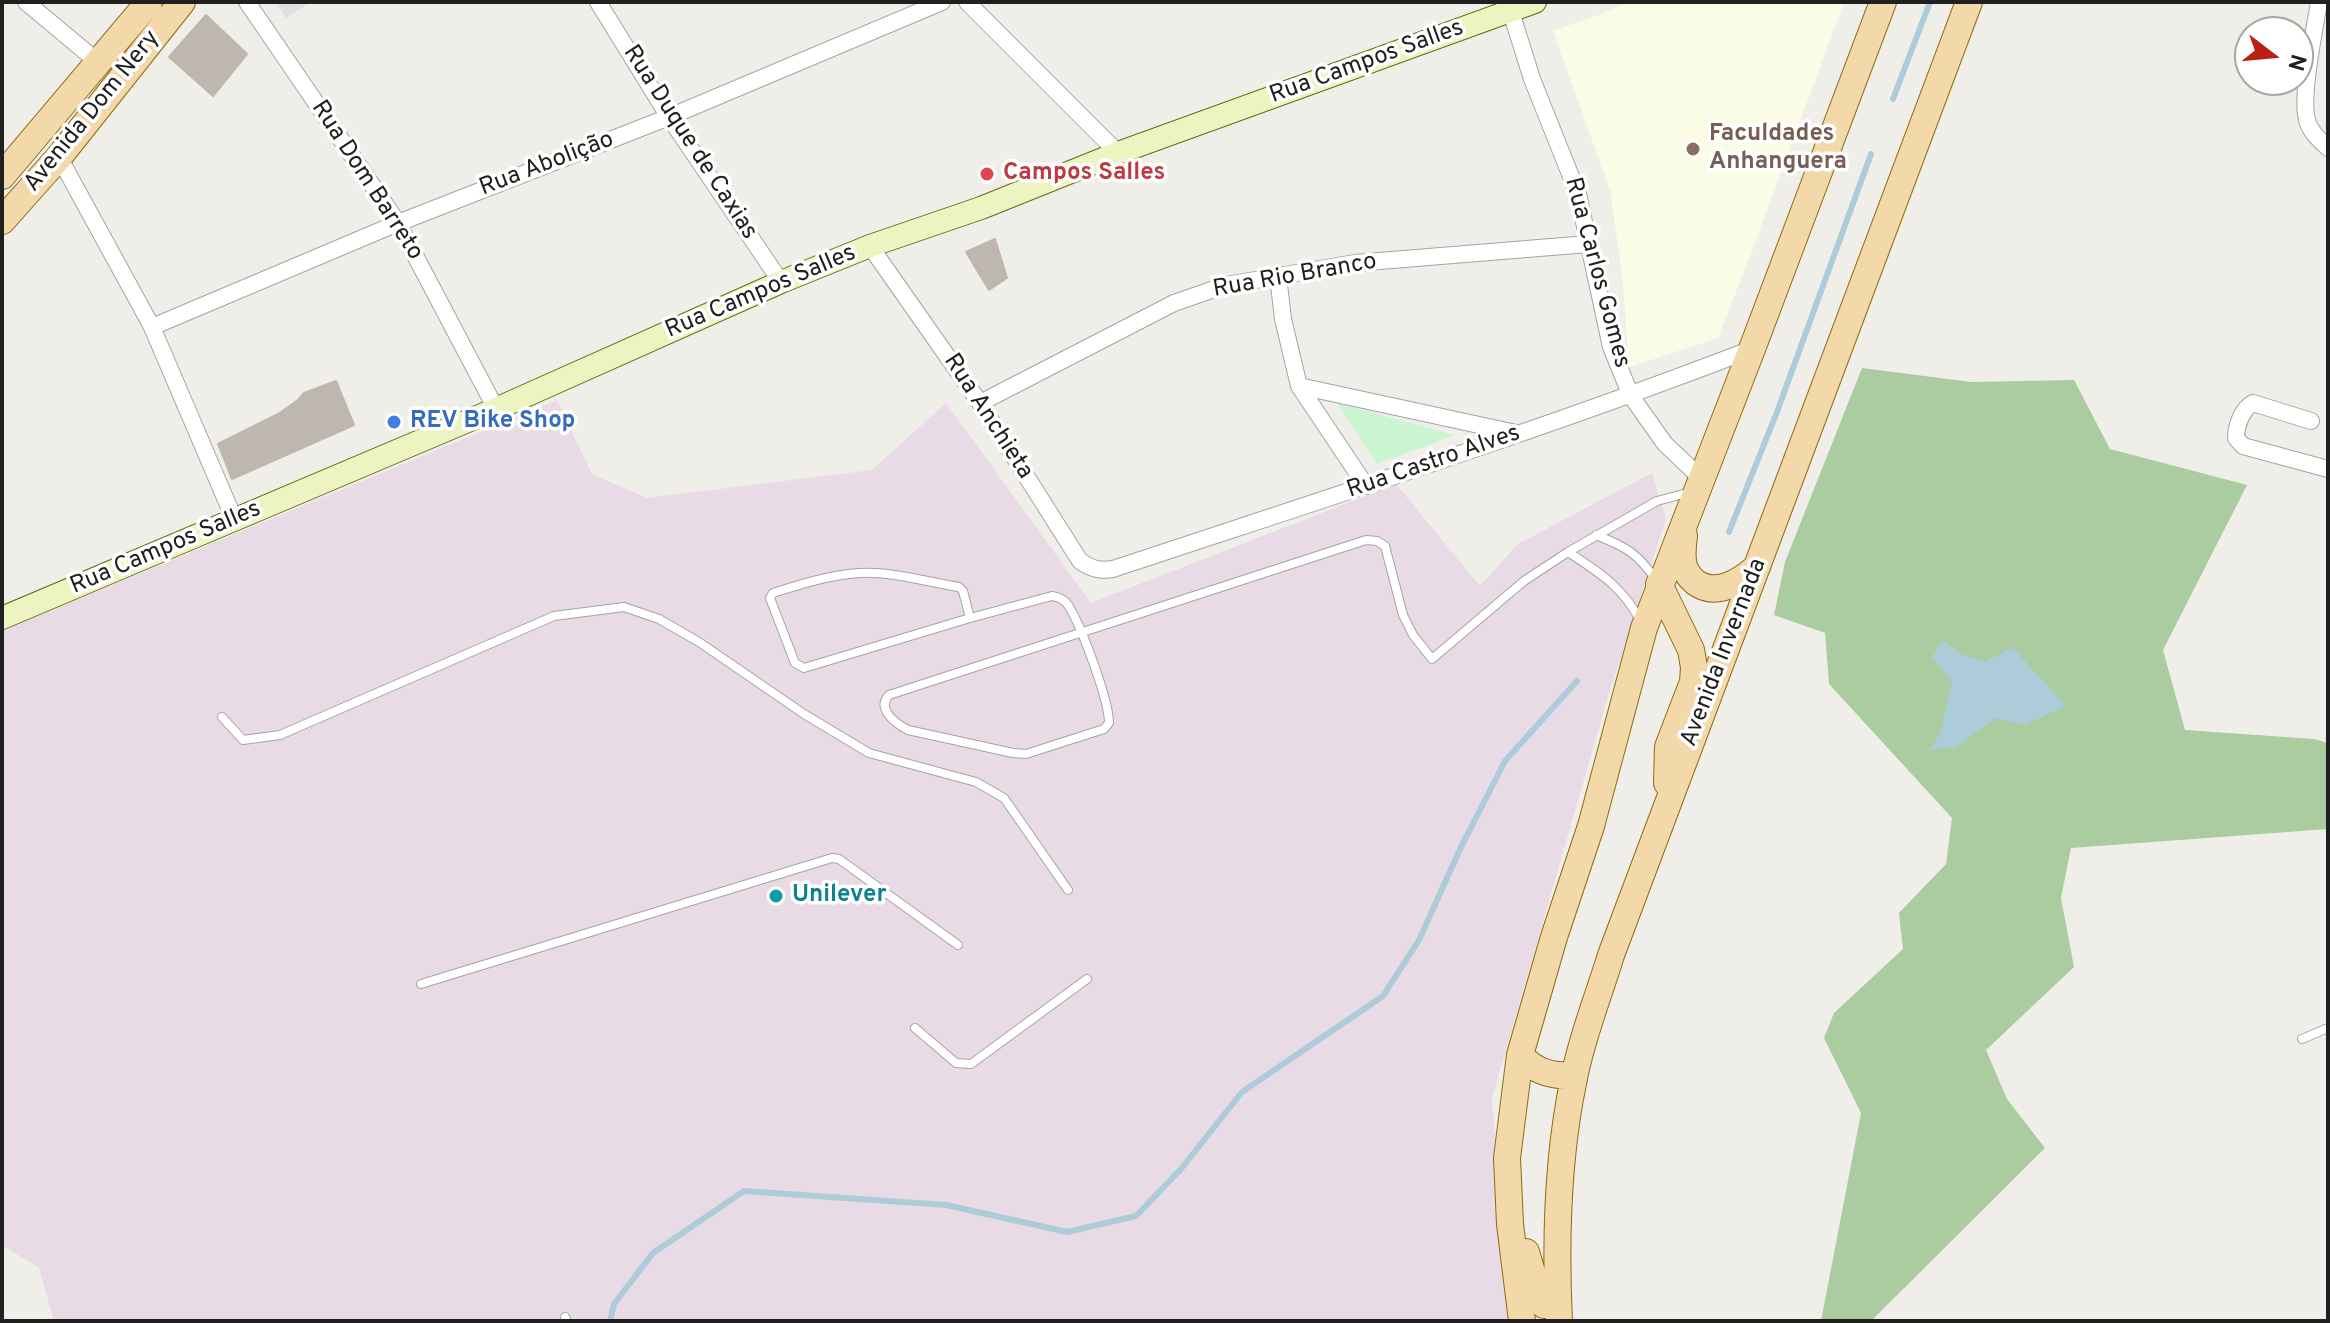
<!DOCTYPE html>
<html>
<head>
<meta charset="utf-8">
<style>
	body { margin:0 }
	#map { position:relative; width:2330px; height:1323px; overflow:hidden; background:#f0eee8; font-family:Overpass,sans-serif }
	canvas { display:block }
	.frame { position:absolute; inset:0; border:4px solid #202020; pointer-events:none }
	.north { position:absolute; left:2234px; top:16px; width:80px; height:80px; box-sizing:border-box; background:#fff; border:2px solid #a6a6a6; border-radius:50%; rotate:106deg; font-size:22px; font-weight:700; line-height:32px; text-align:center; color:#202020 }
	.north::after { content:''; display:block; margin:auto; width:28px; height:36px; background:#bc2015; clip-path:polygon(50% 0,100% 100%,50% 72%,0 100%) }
</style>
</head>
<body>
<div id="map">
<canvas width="2330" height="1323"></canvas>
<div class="frame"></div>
<div class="north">N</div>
</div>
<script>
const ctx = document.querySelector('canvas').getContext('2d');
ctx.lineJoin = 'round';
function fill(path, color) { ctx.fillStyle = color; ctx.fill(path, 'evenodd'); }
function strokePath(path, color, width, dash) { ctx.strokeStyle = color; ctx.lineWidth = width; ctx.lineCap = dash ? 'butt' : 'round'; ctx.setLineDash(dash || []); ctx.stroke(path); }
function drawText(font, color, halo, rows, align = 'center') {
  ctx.font = font + ' Overpass,sans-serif'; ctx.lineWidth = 7; ctx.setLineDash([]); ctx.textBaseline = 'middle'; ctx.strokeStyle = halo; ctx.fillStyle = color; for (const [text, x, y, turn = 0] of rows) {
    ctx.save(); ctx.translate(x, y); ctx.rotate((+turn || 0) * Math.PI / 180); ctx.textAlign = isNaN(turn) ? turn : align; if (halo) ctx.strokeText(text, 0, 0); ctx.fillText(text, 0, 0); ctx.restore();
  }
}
const industrial = new Path2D(`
	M 557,400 L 592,474 L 647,498 L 872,470 L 946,403 L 1091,603 L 1396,484 L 1480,586 L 1518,544 L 1652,473 L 1666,519 L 1609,693 L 1492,1098 L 1509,1321 L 54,1321 L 39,1268 L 7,1248 L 2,1249 L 2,631 Z`);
const education = new Path2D(`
	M 1629,2 L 1844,2 L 1752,251 L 1718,338 L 1629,367 L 1623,283 L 1610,190 L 1553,31 L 1599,15 Z`);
const forest = new Path2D(`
	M 1862,368 L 1971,382 L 2074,380 L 2110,449 L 2247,485 L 2163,650 L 2185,730 L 2314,739 L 2328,743 L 2328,829 L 2071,848 L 2061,898 L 2074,967 L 1986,1050 L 2007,1099 L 2045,1148 L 1871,1321 L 1821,1321 L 1861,1113 L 1824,1038 L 1834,1013 L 1903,949 L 1899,913 L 1946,864 L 1952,818 L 1829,684 L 1825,633 L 1774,615 L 1785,562 Z`);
const park = new Path2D(`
	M 1337,403 L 1454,435 L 1377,464 Z`);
const parking = new Path2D(`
	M 276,2 L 311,2 L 286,18 Z`);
const water = new Path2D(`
	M 1943,641 L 1961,654 L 1985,662 L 2012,647 L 2066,706 L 2024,725 L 1996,718 L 1956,747 L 1930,750 L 1941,731 L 1952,682 L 1932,657 Z`);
const stream = new Path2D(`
	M 1893,99 L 1930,2
	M 1729,532 L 1777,412 L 1871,154
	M 610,1321 L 614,1304 L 653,1253 L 744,1191 L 946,1205 L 1067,1232 L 1136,1216 L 1181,1169 L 1242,1092 L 1383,996 L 1419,940 L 1461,847 L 1505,761 L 1577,681`);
const building = new Path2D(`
	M 206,15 L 247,54 L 213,96 L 169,57 Z
	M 995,239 L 1007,278 L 989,290 L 966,252 Z
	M 336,381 L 354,425 L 232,479 L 218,444 L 278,414 L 298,400 L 304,393 Z`);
const service = new Path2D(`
	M 1596,535 C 1627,547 1638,554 1657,581
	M 1568,552 C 1600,573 1623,587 1641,622
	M 970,618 L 963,591 L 959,587 C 928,582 890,571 859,573 C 830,575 801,584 773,593 L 770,598 L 795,663 L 804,668 L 970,618 L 1052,596 C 1059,597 1064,599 1068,605 C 1081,625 1109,700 1109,723 L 1104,729 L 1026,754 L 1013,753 L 908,730 C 895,723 876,709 889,695 L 1366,540 L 1377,541 L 1385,546 L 1403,615 L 1413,635 L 1432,659 L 1524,581 L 1568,552 L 1657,501 L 1691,492
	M 222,717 L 243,740 L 280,735 L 554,616 L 624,607 L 659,619 L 699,642 L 804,714 L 869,753 L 976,782 L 1004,798 L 1068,890
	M 421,984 L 832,858 L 839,859 L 958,945
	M 915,1028 L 956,1063 L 971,1064 L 1087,979
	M 2302,1039 L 2328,1028
	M 565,1317 L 567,1321`);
const minor = new Path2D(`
	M 26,2 L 99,63
	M 247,2 L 398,223 L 496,409
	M 598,2 L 669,117 L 781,282
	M 967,2 L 1118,153
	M 1510,2 L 1511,12 L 1532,79 L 1578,194 L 1611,347 L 1631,396 L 1665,444 L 1701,478
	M 2319,2 C 2315,28 2299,102 2308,123 C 2311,133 2321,141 2328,148
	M 59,157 L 152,327 L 235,521
	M 870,246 L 980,403 L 1080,561 C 1092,569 1099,571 1113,569 C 1327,498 1542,430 1752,349
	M 1278,276 L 1283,319 L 1299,386 L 1366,486
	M 152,327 L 398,223 L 669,117 L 942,2
	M 1299,386 L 1516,433
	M 980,403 L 1174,303 L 1226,285 L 1355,263 L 1588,244
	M 2311,421 L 2253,403 C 2242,409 2236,426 2236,438 L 2243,446 L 2328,469`);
const secondary = new Path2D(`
	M 2,618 L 496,409 L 781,282 L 870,246 L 981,208 L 1118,153 L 1535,2`);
const primary = new Path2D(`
	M 2,176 L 149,2
	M 2,221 L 59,157 L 182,2
	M 1684,536 C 1683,544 1682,553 1683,561 C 1684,570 1689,577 1695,582 C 1716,598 1741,581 1757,567
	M 1659,584 L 1691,650 L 1694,667 L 1693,682 L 1668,747 L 1667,783
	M 1520,1055 C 1535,1072 1552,1077 1574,1075
	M 1526,1252 L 1540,1299 L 1544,1305 L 1550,1305 L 1558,1300
	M 1522,1321 L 1510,1224 L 1507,1158 L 1520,1055 L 1554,937 L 1591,826 L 1644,628 L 1752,349 L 1883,2
	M 1559,1321 C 1555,1239 1557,1158 1574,1078 C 1582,1036 1599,995 1611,955 L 1969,2`);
const markers = [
	[1693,149,8,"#8d6e63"],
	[987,174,8,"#e0444e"],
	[394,422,8,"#3f7fe0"],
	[776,896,8,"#0f9aa8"]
];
const streetNames = [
	["Rua Campos Salles",1367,63,-20],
	["Avenida Dom Nery",93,112,-51],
	["Rua Duque de Caxias",689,143,57],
	["Rua Abolição",547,165,-21],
	["Rua Dom Barreto",366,181,57],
	["Rua Carlos Gomes",1596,273,75],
	["Rua Rio Branco",1295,277,-10],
	["Rua Campos Salles",761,293,-23],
	["Rua Anchieta",987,417,57],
	["Rua Castro Alves",1434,463,-19],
	["Rua Campos Salles",166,549,-23],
	["Avenida Invernada",1725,653,-69]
];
const educationNames = [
	["Faculdades",1709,135],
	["Anhanguera",1709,163]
];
const healthNames = [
	["Campos Salles",1003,174]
];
const shopNames = [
	["REV Bike Shop",410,422]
];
const cultureNames = [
	["Unilever",792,896]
];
fill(industrial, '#e8dbe5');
fill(education, '#fbfce5');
fill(forest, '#abcba1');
fill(park, '#cbf4d1');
fill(parking, '#e0e0e0');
fill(water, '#adccd9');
strokePath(stream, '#adccd9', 6);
fill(building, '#bdb6b1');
strokePath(building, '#c0b6ac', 2);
strokePath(service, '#a4a4a4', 10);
strokePath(minor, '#a4a4a4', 18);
strokePath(secondary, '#5e6e11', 24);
strokePath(primary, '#8d6c10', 28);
strokePath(service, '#fff', 8);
strokePath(minor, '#fff', 16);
strokePath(secondary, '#eef3c2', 22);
strokePath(primary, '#f3d8aa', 26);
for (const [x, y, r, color] of markers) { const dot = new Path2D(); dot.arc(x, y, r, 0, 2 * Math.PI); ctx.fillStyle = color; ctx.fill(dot); strokePath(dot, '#fff', 3); }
drawText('24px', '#202020', '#fff', streetNames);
drawText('bold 24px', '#785e54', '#fff', educationNames, 'left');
drawText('bold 24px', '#be3a42', '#fff', healthNames, 'left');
drawText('bold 24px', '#366cbe', '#fff', shopNames, 'left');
drawText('bold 24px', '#0d838f', '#fff', cultureNames, 'left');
</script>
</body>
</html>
